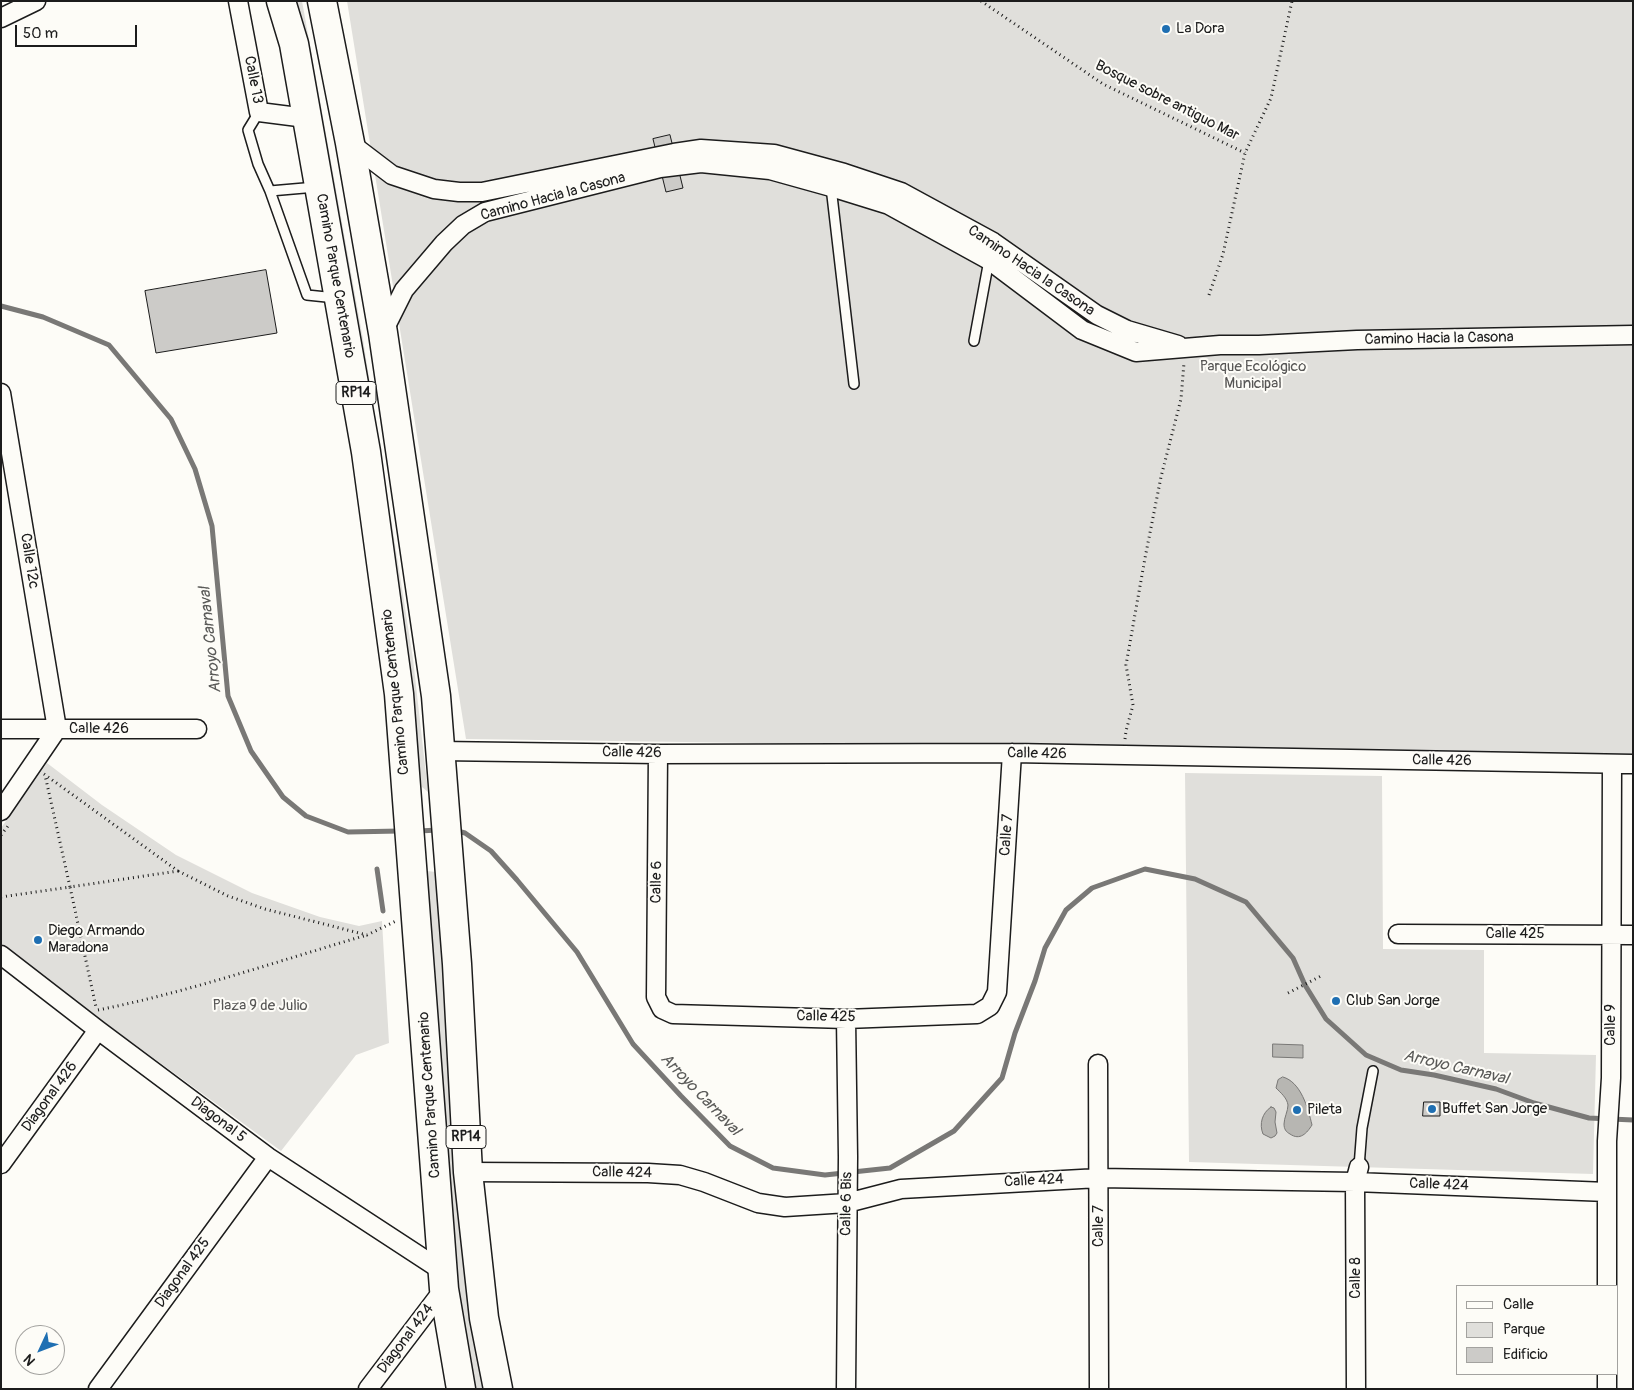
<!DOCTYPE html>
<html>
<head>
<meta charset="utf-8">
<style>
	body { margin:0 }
	#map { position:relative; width:1634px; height:1390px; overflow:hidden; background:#fdfcf7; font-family:Pangolin,sans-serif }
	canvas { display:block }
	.frame { position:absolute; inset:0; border:2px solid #1c1c1c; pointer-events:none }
	.legend { position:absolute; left:1456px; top:1285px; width:162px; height:90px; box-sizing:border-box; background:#fdfcf7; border:1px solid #a3a29f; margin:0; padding:6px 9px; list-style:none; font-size:15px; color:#1c1c1c }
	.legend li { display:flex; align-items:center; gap:10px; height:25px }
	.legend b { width:25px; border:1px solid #a3a29f }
	.north { position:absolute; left:15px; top:1325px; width:50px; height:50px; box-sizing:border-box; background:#fdfcf7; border:1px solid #a3a29f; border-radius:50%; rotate:227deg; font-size:14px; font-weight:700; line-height:20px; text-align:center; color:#1c1c1c }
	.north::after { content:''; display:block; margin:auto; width:18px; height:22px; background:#1f6fb2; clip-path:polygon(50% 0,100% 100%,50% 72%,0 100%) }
	.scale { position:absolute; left:15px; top:25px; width:122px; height:22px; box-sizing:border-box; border:2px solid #1c1c1c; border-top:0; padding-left:6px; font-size:15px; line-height:18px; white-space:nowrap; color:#1c1c1c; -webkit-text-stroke:4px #fdfcf7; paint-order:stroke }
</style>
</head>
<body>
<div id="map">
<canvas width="1634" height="1390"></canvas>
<div class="frame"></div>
<ul class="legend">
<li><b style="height:6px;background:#fdfcf7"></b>Calle</li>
<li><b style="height:14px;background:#e0dfdb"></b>Parque</li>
<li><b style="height:14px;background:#cccbc8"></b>Edificio</li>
</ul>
<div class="north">N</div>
<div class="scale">50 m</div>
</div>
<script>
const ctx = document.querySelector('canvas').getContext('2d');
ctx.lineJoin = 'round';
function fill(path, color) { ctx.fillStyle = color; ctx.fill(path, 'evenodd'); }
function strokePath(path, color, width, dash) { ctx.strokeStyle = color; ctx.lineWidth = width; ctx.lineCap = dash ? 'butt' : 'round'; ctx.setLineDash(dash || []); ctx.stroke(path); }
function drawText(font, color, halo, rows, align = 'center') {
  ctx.font = font + ' Pangolin,sans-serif'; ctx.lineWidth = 4; ctx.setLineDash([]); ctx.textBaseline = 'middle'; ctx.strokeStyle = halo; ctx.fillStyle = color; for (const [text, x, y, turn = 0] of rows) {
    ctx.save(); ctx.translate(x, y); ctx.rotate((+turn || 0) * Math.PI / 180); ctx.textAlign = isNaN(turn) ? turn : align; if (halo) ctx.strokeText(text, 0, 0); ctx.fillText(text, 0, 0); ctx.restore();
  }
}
const green = new Path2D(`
	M 292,1 L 302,1 L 363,339 L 413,659 L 428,792 L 422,787 L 355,343 Z
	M 347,1 L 1633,1 L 1633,755 L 466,739 Z
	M 47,763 L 102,805 L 176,855 L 252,893 L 320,917 L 359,926 L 382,921 L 389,1043 L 356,1055 L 281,1151 L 1,947 L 1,828 Z
	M 1185,773 L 1382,776 L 1383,949 L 1484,950 L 1484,1053 L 1596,1055 L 1593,1174 L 1189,1162 Z
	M 427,871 L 436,872 L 484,1389 L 472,1389 L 451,1262 Z`);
const water = new Path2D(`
	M 1273,1044 L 1303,1045 L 1303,1058 L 1273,1057 Z
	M 1283,1077 C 1301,1082 1308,1108 1312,1125 C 1307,1133 1300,1141 1290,1134 C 1286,1132 1284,1129 1284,1124 C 1284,1118 1288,1111 1288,1105 C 1287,1098 1281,1093 1276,1088 L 1278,1080 Z
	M 1271,1107 L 1274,1108 L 1276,1112 L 1275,1122 L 1277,1133 L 1275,1136 L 1271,1138 L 1263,1134 C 1259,1124 1262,1113 1271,1107 Z`);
const stream = new Path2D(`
	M 1,306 L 43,317 L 109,345 L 171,419 L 195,469 L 212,526 L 228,696 L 251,751 L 283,797 L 306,816 L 348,832 L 400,831
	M 454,830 L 465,833 L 491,851 L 517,880 L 577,952 L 633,1044 L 681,1096 L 730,1146 L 773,1168 L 825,1175 L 890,1168 L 954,1131 L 1002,1078 L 1015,1033 L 1035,981 L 1045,948 L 1066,910 L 1092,888 L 1145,869 L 1195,879 L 1246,902 L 1293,958 L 1305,985 L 1326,1019 L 1366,1055 L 1401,1070 L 1434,1075 L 1496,1089 L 1534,1103 L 1589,1118 L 1633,1120
	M 419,831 L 438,830
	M 377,869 L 383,911`);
const building = new Path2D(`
	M 670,135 L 683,188 L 666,192 L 653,139 Z
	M 266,270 L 277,333 L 156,353 L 145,291 Z
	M 1424,1102 L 1440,1102 L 1440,1116 L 1423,1116 Z`);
const path = new Path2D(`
	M 981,1 L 1103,84 L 1245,153
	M 1209,295 L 1223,254 L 1245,153 L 1271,98 L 1292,1
	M 1125,739 L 1126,731 L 1133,705 L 1126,665 L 1145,558 L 1161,477 L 1181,399 L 1184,363
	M 44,774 L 178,871 L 70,887 L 96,1007
	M 1,835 L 8,826
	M 178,871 L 228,896 L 265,909 L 367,935 L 396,921
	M 1,897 L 70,887 L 45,775
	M 1288,993 L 1321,976
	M 98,1010 C 189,992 278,961 367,935`);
const service = new Path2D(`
	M 259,112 L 248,130 L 258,164 L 270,191 L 316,187
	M 831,187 L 854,384
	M 270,191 L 307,295 L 336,298
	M 974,341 L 989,260
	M 1359,1167 L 1362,1128 L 1373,1071`);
const minor = new Path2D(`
	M 238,1 L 259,112 L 306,118
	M 1,18 L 36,1
	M 350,143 L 392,175 L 434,189 L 459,192 L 482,192 L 674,153 L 701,149 L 774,154 L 844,173 L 901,192 L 993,242 L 1097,315 L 1127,330 L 1178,345
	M 383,332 L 404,290 L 444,243 L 463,225 L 485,212 L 660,168 L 701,163 L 770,170 L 831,187 L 889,205 L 989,260 L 1082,330 L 1136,352 L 1220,345 L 1259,345 L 1357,340 L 1633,335
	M 1,393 L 57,729 L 1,811
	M 1,729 L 197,729
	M 440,751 L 658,754 L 1012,753 L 1633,764
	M 658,754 L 656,997 L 662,1009 L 673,1014 L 846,1019 L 977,1014 L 990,1006 L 997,992 L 1012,753
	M 1398,934 L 1633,935
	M 1,955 L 98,1030 L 268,1157 L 444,1272
	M 1098,1064 L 1099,1389
	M 1,1164 L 98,1030
	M 468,1172 L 648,1173 L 680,1175 L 704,1182 L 758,1203 L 785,1207 L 847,1203 L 901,1189 L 1099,1178 L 1355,1182 L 1607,1192
	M 1607,1286 L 1607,1141 L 1611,1078 L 1612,764
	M 1607,1374 L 1607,1389
	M 98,1389 L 268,1157
	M 368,1389 L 444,1289
	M 846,1389 L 848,1157 L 846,1019
	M 1356,1389 L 1355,1182 L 1359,1167`);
const primary = new Path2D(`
	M 281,1 L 294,44 L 366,452 L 399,694 L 444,1289 L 461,1389
	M 322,1 L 350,143 L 383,333 L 436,696 L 457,964 L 468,1172 L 484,1318 L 498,1389`);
const markers = [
	[1166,29,5,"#1f6fb2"],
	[38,940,5,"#1f6fb2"],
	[1336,1001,5,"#1f6fb2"],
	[1432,1109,5,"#1f6fb2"],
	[1297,1110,5,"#1f6fb2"]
];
const shields = [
	[356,393,40],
	[466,1137,40]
];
const shieldNames = [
	["RP14",356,393],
	["RP14",466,1137]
];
const poiNames = [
	["La Dora",1176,29],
	["Diego Armando",48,931],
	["Maradona",48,948],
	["Club San Jorge",1346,1001],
	["Buffet San Jorge",1442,1109],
	["Pileta",1307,1110]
];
const streetNames = [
	["Calle 13",253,80,79],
	["Bosque sobre antiguo Mar",1167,101,27],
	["Camino Hacia la Casona",553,197,-15],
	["Camino Hacia la Casona",1031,271,34],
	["Camino Parque Centenario",335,276,80],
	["Camino Hacia la Casona",1439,339,-1],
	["Calle 12c",29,561,81],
	["Camino Parque Centenario",396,692,-96],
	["Calle 426",99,729],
	["Calle 426",632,753,1],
	["Calle 426",1037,754,1],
	["Calle 426",1442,761,1],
	["Calle 7",1007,835,-86],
	["Calle 6",657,882,-89],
	["Calle 425",1515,934],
	["Calle 425",826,1017,1],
	["Calle 9",1611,1025,-90],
	["Camino Parque Centenario",430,1095,-94],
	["Diagonal 426",50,1097,-54],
	["Diagonal 5",218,1120,37],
	["Calle 424",622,1173,1],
	["Calle 424",1034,1181,-3],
	["Calle 424",1439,1185,2],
	["Calle 6 Bis",847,1204,-89],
	["Calle 7",1099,1226,-90],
	["Diagonal 425",183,1273,-54],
	["Calle 8",1356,1278,-90],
	["Diagonal 424",406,1339,-53]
];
const parkNames = [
	["Parque Ecológico",1253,367],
	["Municipal",1253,384],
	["Plaza 9 de Julio",260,1006]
];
const waterNames = [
	["Arroyo Carnaval",211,640,-96],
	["Arroyo Carnaval",1456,1068,13],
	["Arroyo Carnaval",700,1095,46]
];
fill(green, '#e0dfdb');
fill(water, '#b7b6b2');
strokePath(water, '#797876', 1);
strokePath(stream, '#797876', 5);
fill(building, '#cccbc8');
strokePath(building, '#1c1c1c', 1);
strokePath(service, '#1c1c1c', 12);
strokePath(minor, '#1c1c1c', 21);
strokePath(primary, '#1c1c1c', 31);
strokePath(path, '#1c1c1c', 3, [1, 4]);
strokePath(service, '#fdfcf7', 9);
strokePath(minor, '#fdfcf7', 18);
strokePath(primary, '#fdfcf7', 28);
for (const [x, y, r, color] of markers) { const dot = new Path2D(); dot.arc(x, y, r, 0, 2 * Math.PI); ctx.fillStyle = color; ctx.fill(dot); strokePath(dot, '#fdfcf7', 2); }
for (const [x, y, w] of shields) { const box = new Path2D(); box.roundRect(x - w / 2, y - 11.5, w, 23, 4); ctx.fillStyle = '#fdfcf7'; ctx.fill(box); strokePath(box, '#1c1c1c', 1); }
drawText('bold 14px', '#1c1c1c', null, shieldNames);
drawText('15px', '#1c1c1c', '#fdfcf7', poiNames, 'left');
drawText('15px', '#1c1c1c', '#fdfcf7', streetNames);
drawText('15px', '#575655', '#fdfcf7', parkNames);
drawText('italic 16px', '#5a5a58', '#fdfcf7', waterNames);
</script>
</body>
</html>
